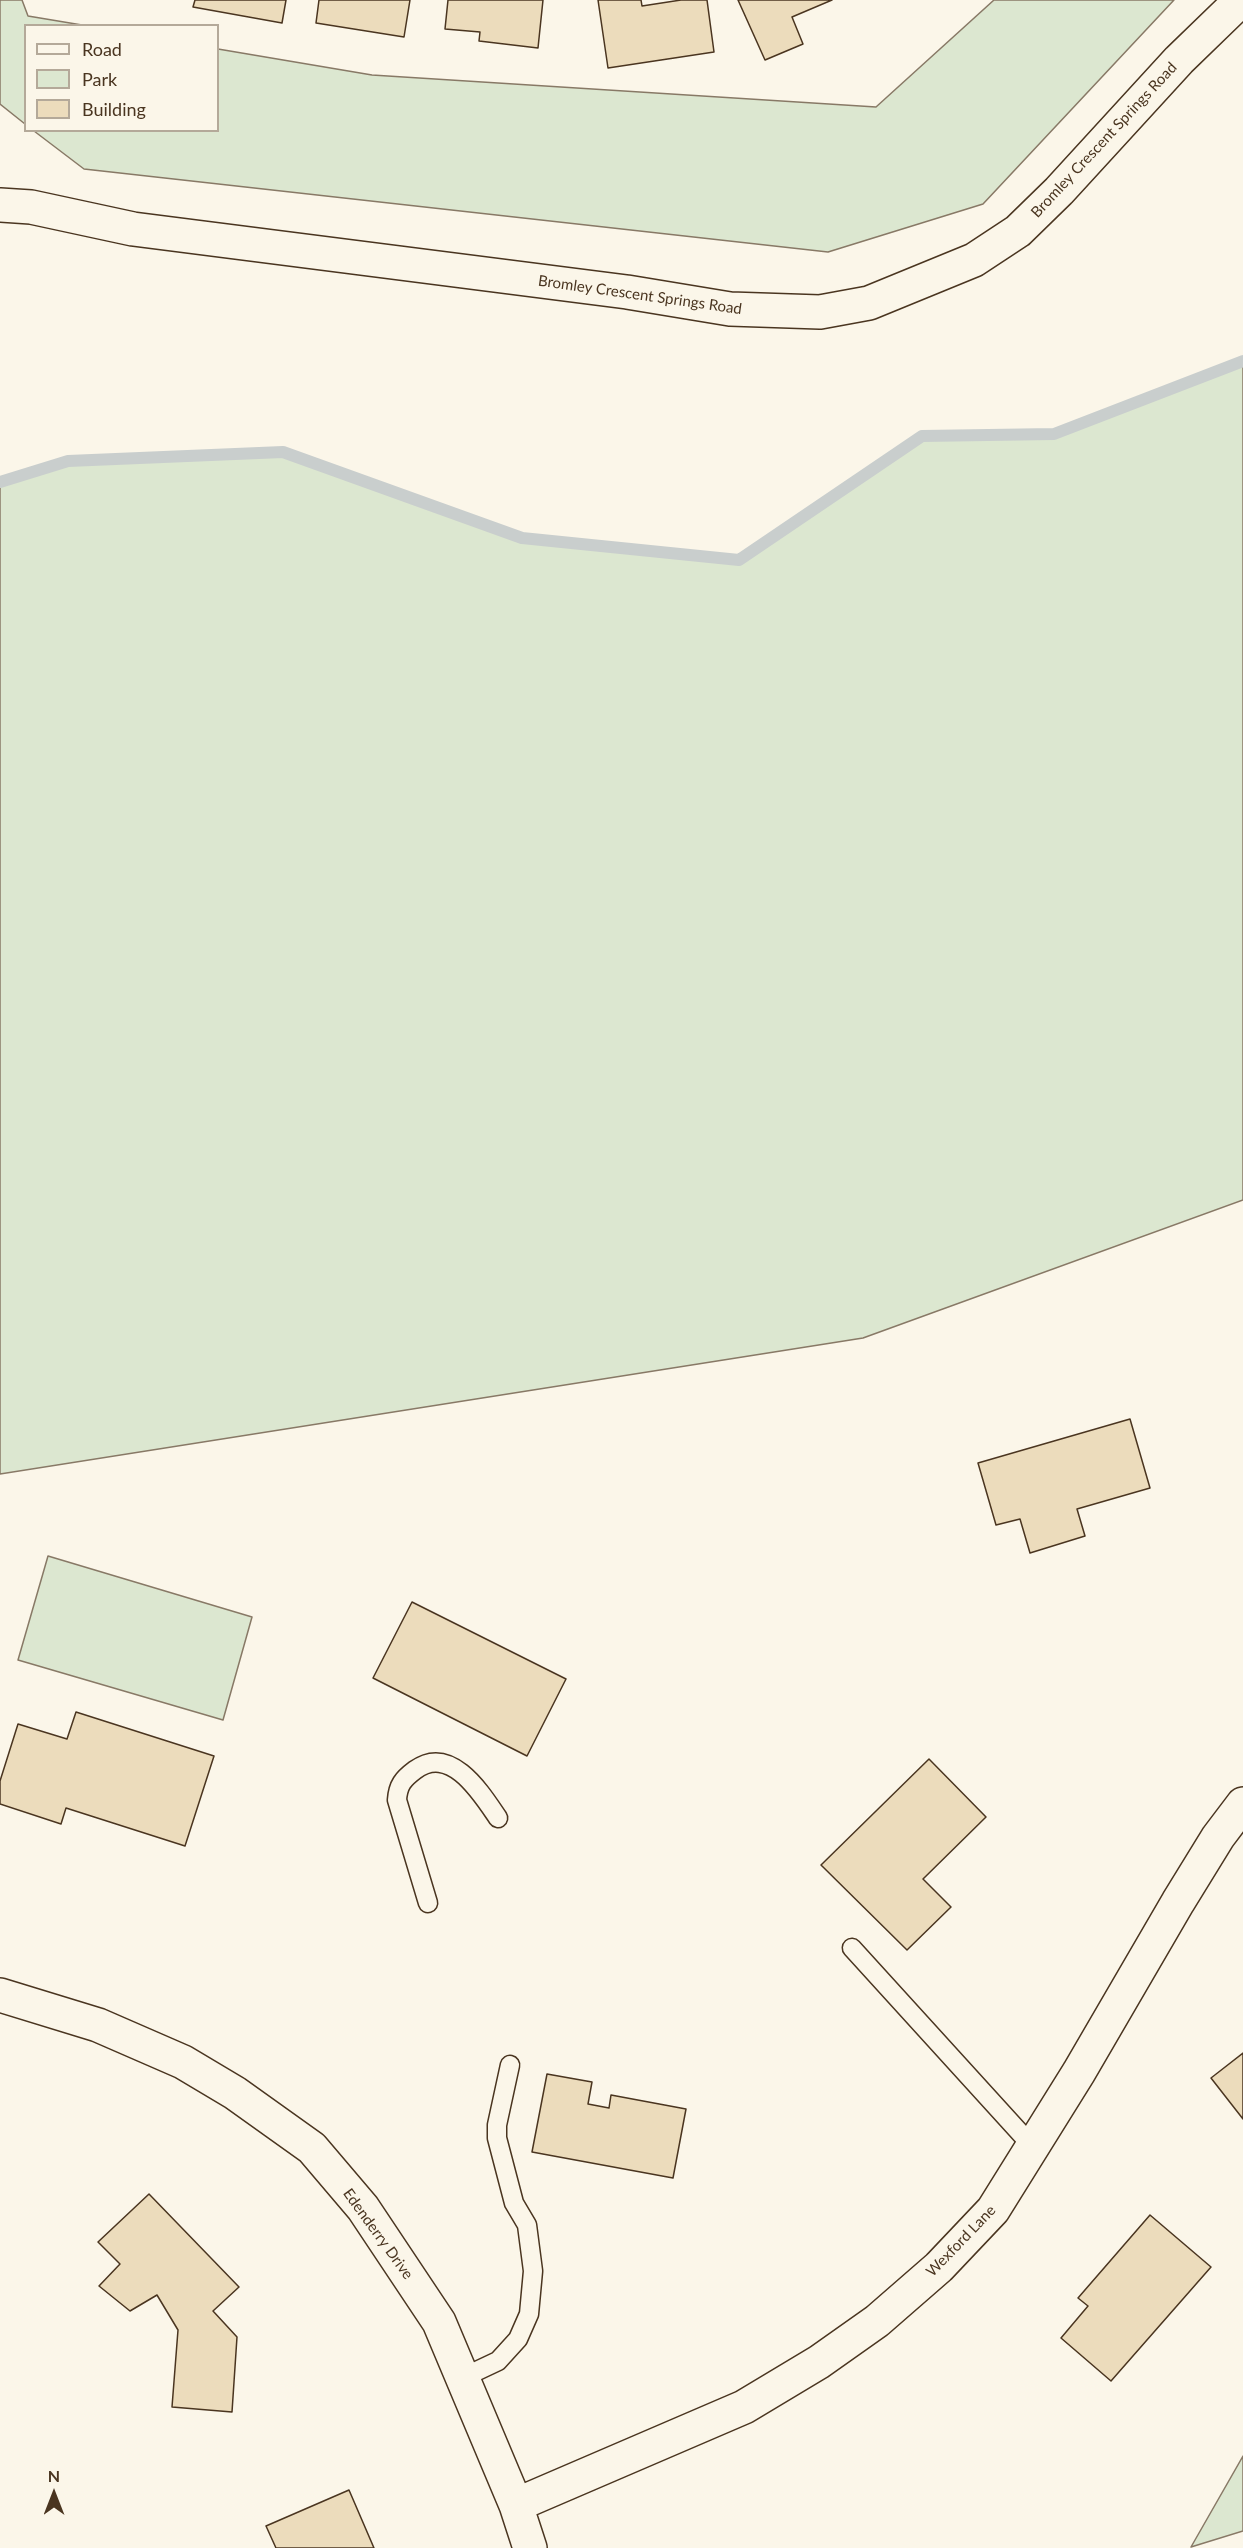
<!DOCTYPE html>
<html>
<head>
<meta charset="utf-8">
<style>
	body { margin:0 }
	#map { position:relative; width:1243px; height:2548px; overflow:hidden; background:#fbf6e9; font-family:Lato,sans-serif }
	canvas { display:block }
	.legend { position:absolute; left:24px; top:24px; width:195px; height:108px; box-sizing:border-box; background:#fbf6e9; border:2px solid #b4a999; margin:0; padding:8px 10px; list-style:none; font-size:18px; color:#4a3520 }
	.legend li { display:flex; align-items:center; gap:12px; height:30px }
	.legend b { width:30px; border:2px solid #b4a999 }
	.north { position:absolute; left:24px; top:2464px; width:60px; height:60px; -webkit-text-stroke:4px #fbf6e9; paint-order:stroke; rotate:0deg; font-size:16px; font-weight:700; line-height:24px; text-align:center; color:#4a3520 }
	.north::after { content:''; display:block; margin:auto; width:21px; height:27px; background:#4a3520; clip-path:polygon(50% 0,100% 100%,50% 72%,0 100%) }
</style>
</head>
<body>
<div id="map">
<canvas width="1243" height="2548"></canvas>
<ul class="legend">
<li><b style="height:8px;background:#fbf6e9"></b>Road</li>
<li><b style="height:16px;background:#dce7d0"></b>Park</li>
<li><b style="height:16px;background:#ecdcbc"></b>Building</li>
</ul>
<div class="north">N</div>
</div>
<script>
const ctx = document.querySelector('canvas').getContext('2d');
ctx.lineJoin = 'round';
function fill(path, color) { ctx.fillStyle = color; ctx.fill(path, 'evenodd'); }
function strokePath(path, color, width, dash) { ctx.strokeStyle = color; ctx.lineWidth = width; ctx.lineCap = dash ? 'butt' : 'round'; ctx.setLineDash(dash || []); ctx.stroke(path); }
function drawText(font, color, halo, rows, align = 'center') {
  ctx.font = font + ' Lato,sans-serif'; ctx.lineWidth = 4.5; ctx.setLineDash([]); ctx.textBaseline = 'middle'; ctx.strokeStyle = halo; ctx.fillStyle = color; for (const [text, x, y, turn = 0] of rows) {
    ctx.save(); ctx.translate(x, y); ctx.rotate((+turn || 0) * Math.PI / 180); ctx.textAlign = isNaN(turn) ? turn : align; if (halo) ctx.strokeText(text, 0, 0); ctx.fillText(text, 0, 0); ctx.restore();
  }
}
const green = new Path2D(`
	M 0,0 L 22,0 L 28,16 L 82,25 L 26,26 L 25,124 L 0,104 Z
	M 994,0 L 1174,0 L 983,204 L 828,252 L 84,169 L 34,131 L 218,130 L 218,49 L 372,75 L 876,107 Z
	M 1243,361 L 1243,1200 L 863,1338 L 0,1474 L 0,482 L 68,461 L 283,452 L 522,538 L 739,560 L 922,436 L 1054,434 Z
	M 48,1556 L 252,1617 L 223,1720 L 18,1660 Z
	M 1243,2456 L 1243,2531 L 1191,2547 Z`);
const stream = new Path2D(`
	M 0,482 L 68,461 L 283,452 L 522,538 L 739,560 L 922,436 L 1054,434 L 1243,361`);
const building = new Path2D(`
	M 195,0 L 286,0 L 282,23 L 193,7 Z
	M 319,0 L 410,0 L 404,37 L 316,23 Z
	M 448,0 L 543,0 L 538,48 L 479,41 L 480,32 L 445,29 Z
	M 598,0 L 641,0 L 642,6 L 681,0 L 707,0 L 714,52 L 608,68 Z
	M 738,0 L 832,0 L 792,17 L 803,44 L 765,60 Z
	M 1130,1419 L 1150,1488 L 1077,1509 L 1085,1536 L 1030,1553 L 1020,1519 L 996,1525 L 978,1463 Z
	M 412,1602 L 566,1679 L 527,1756 L 373,1678 Z
	M 76,1712 L 214,1756 L 185,1846 L 66,1808 L 61,1824 L 0,1804 L 0,1781 L 18,1724 L 67,1739 Z
	M 929,1759 L 986,1817 L 923,1879 L 951,1907 L 907,1950 L 821,1865 Z
	M 1243,2053 L 1243,2119 L 1211,2078 Z
	M 547,2074 L 592,2082 L 588,2104 L 609,2108 L 611,2095 L 686,2109 L 673,2178 L 532,2152 Z
	M 149,2194 L 239,2287 L 213,2311 L 237,2337 L 232,2412 L 172,2407 L 178,2330 L 157,2295 L 130,2311 L 99,2286 L 120,2264 L 98,2242 Z
	M 1150,2215 L 1211,2267 L 1111,2381 L 1061,2338 L 1088,2306 L 1078,2298 Z
	M 349,2490 L 374,2548 L 276,2548 L 266,2526 Z`);
const service = new Path2D(`
	M 428,1903 L 397,1800 C 398,1785 403,1779 415,1770 C 451,1744 481,1793 498,1818
	M 852,1948 L 1033,2147
	M 462,2378 L 498,2361 L 518,2339 L 529,2314 L 533,2271 L 527,2225 L 514,2203 L 497,2138 L 497,2125 L 510,2065`);
const minor = new Path2D(`
	M 0,1995 L 98,2025 L 183,2062 L 235,2093 L 312,2148 L 363,2208 L 439,2322 L 516,2505 L 530,2548
	M 516,2505 L 744,2407 L 819,2362 L 877,2321 L 939,2267 L 993,2210 L 1079,2072 L 1178,1902 L 1218,1837 L 1243,1804`);
const tertiary = new Path2D(`
	M 0,205 L 31,207 L 133,229 L 627,292 L 730,309 L 820,312 L 869,303 L 974,260 L 1018,231 L 1059,191 L 1179,60 L 1241,0`);
const streetNames = [
	["Bromley Crescent Springs Road",1104,140,-47],
	["Bromley Crescent Springs Road",640,295,8],
	["Edenderry Drive",378,2234,54],
	["Wexford Lane",961,2241,-46]
];
fill(green, '#dce7d0');
strokePath(green, '#887966', 1.5);
strokePath(stream, '#c9cecd', 12);
fill(building, '#ecdcbc');
strokePath(building, '#4a3520', 1.5);
strokePath(service, '#4a3520', 21);
strokePath(minor, '#4a3520', 36);
strokePath(tertiary, '#4a3520', 36);
strokePath(service, '#fbf6e9', 18);
strokePath(minor, '#fbf6e9', 33);
strokePath(tertiary, '#fbf6e9', 33);
drawText('15px', '#4a3520', '#fbf6e9', streetNames);
</script>
</body>
</html>
